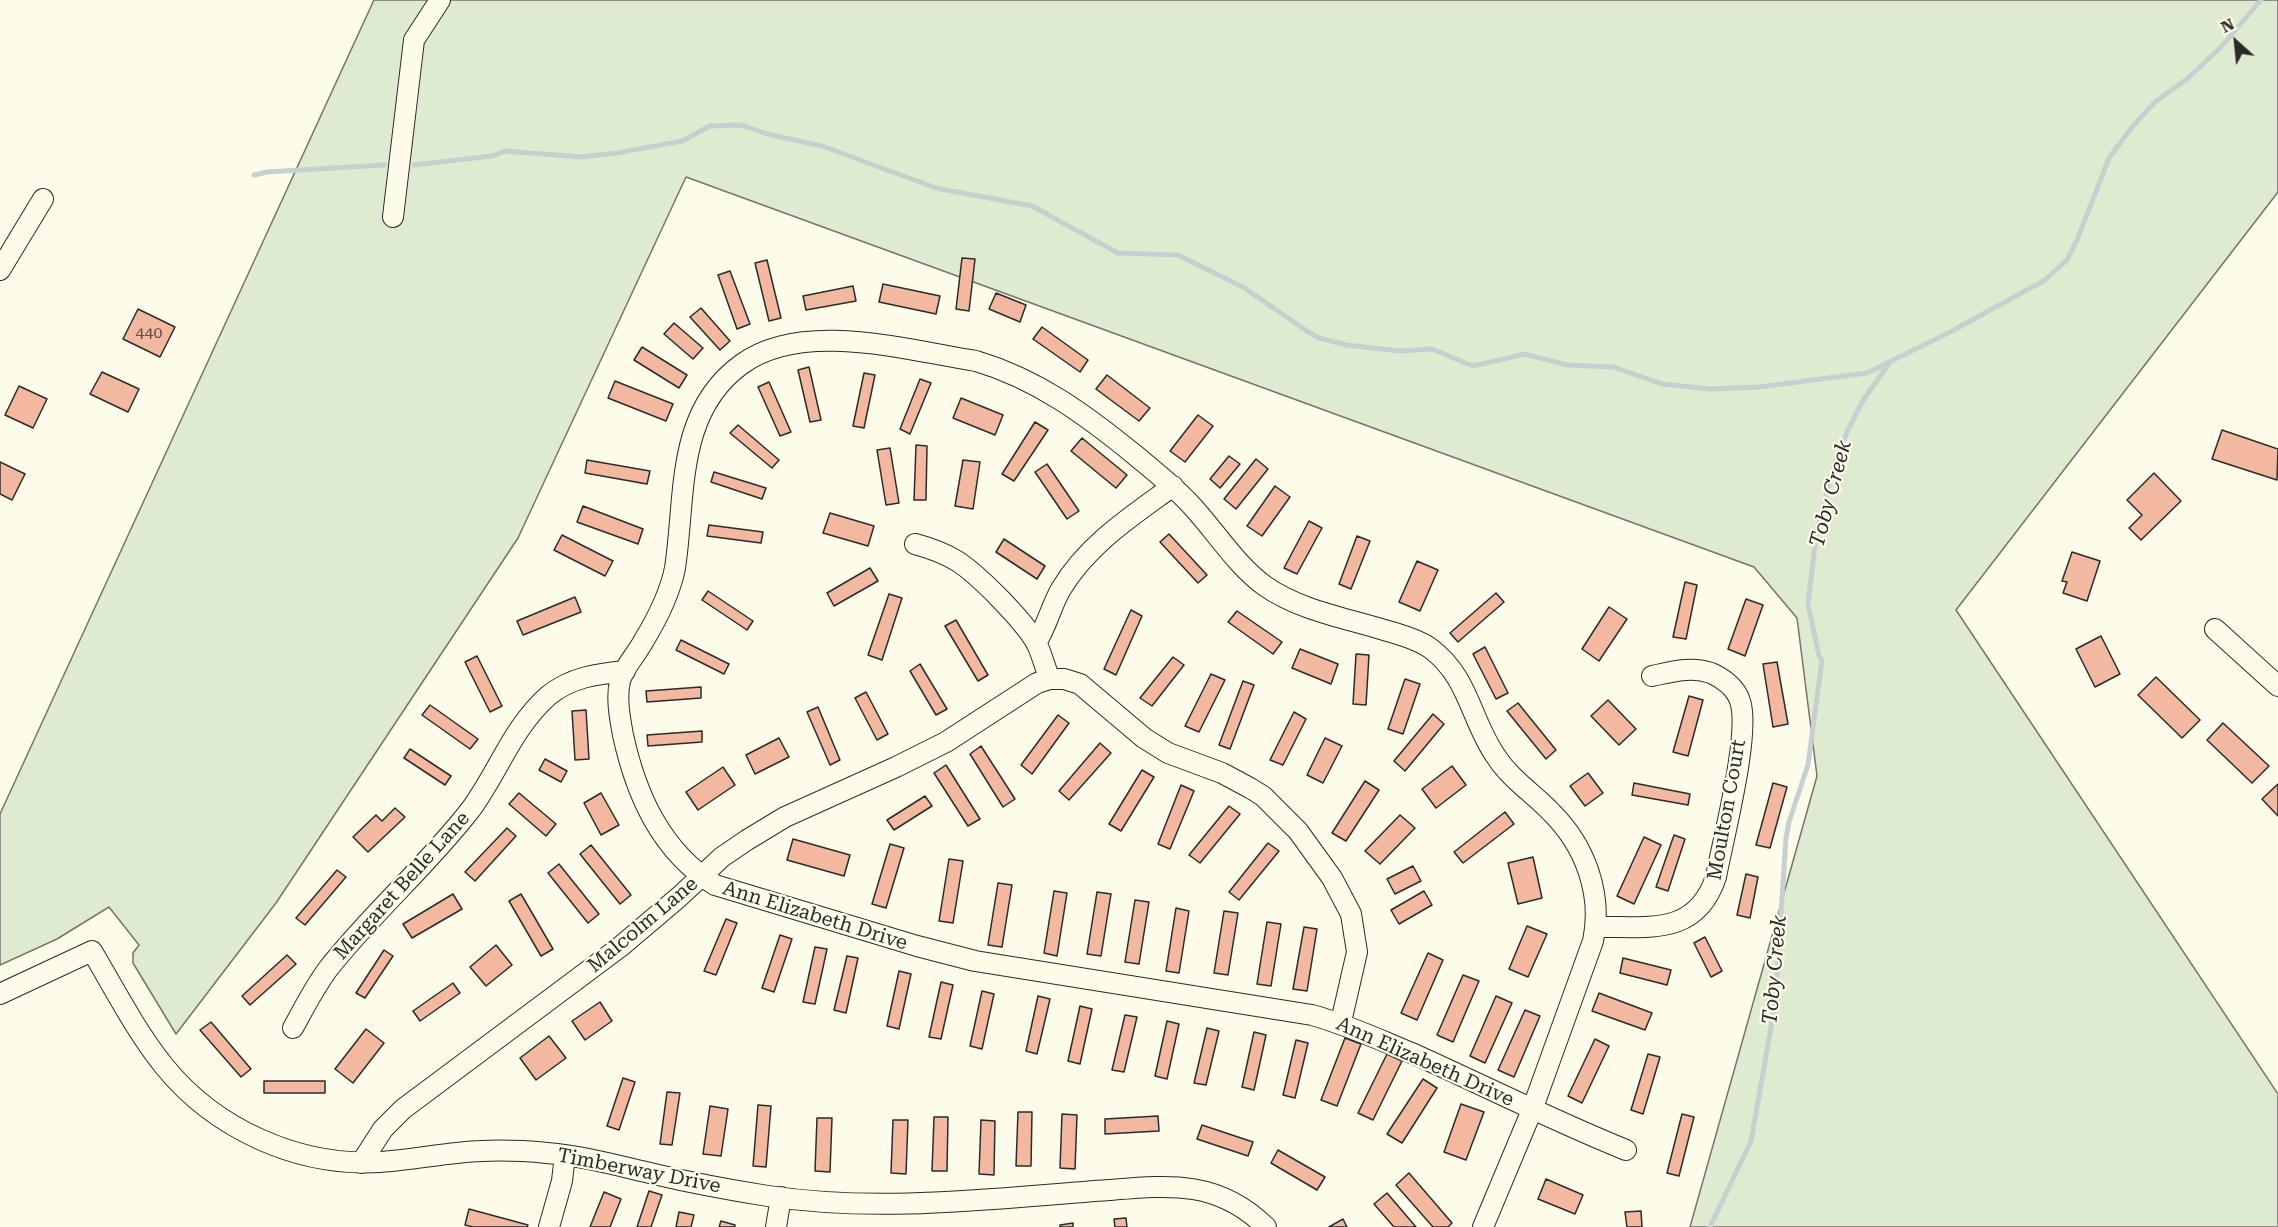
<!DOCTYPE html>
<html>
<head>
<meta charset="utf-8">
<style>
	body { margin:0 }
	#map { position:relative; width:2278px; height:1227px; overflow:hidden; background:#fdfbea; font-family:"Roboto Serif",serif }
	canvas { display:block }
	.north { position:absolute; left:2206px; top:12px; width:60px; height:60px; -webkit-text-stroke:4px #fdfbea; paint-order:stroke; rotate:333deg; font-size:16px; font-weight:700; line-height:24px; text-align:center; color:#2b2b2b }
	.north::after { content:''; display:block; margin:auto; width:21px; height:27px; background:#2b2b2b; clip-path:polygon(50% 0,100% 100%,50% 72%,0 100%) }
</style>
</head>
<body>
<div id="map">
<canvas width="2278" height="1227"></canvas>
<div class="north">N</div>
</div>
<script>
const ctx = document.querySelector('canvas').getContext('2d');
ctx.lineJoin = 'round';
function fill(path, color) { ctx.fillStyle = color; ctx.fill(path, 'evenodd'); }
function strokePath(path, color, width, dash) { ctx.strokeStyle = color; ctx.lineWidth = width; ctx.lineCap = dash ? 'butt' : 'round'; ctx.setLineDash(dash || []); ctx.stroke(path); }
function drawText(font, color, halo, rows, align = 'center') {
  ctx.font = font + ' "Roboto Serif",serif'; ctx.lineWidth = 4.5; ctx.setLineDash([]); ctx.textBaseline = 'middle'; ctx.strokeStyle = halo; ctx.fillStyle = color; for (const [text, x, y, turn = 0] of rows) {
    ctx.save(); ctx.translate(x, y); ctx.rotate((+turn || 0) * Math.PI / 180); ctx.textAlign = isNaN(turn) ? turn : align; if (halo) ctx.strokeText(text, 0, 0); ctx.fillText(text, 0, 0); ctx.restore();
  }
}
const green = new Path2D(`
	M 374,0 L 2278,0 L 2278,192 L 1956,610 L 2278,1094 L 2278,1227 L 1690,1227 L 1817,776 L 1797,618 L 1754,567 L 686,177 L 518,538 L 276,903 L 176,1034 L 133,963 L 133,953 L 139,945 L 109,907 L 57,939 L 0,965 L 0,814 Z`);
const stream = new Path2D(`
	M 414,165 L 492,156 L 505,151 L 581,157 L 617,153 L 682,141 L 710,126 L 741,125 L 767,134 L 822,146 L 936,188 L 1032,206 L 1118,253 L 1178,255 L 1243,287 L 1307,331 L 1319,338 L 1346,345 L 1400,351 L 1432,349 L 1473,366 L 1525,354 L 1567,365 L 1613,367 L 1662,384 L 1710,389 L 1759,387 L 1867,373 L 1954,330 L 2045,280 L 2067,260 L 2077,240 L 2109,158 L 2132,127 L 2155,102 L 2187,79 L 2221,47 L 2261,0
	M 254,175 L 267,172 L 384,165
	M 1710,1227 L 1751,1141 L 1775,1005 L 1786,838 L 1789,822 L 1808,765 L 1822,660 L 1819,656 L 1808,604 L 1817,529 L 1835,463 L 1847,432 L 1862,402 L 1890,362`);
const building = new Path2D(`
	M 962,258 L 975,259 L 969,311 L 956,309 Z
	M 767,260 L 781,318 L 769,321 L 755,263 Z
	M 730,271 L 750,324 L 737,329 L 718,275 Z
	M 883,284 L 940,296 L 936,314 L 879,302 Z
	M 853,286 L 856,301 L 806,310 L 803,296 Z
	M 996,293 L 1026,305 L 1020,322 L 989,309 Z
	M 701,308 L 730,341 L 720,350 L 690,317 Z
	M 138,309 L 175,327 L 160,357 L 123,339 Z
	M 674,323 L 703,348 L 693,359 L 664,334 Z
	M 1042,327 L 1088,360 L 1080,372 L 1033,339 Z
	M 642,347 L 687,375 L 679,388 L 634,360 Z
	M 809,367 L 821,420 L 810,422 L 798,370 Z
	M 102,372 L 139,389 L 128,412 L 90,394 Z
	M 864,373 L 875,375 L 864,428 L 853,426 Z
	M 1107,375 L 1150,408 L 1139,421 L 1096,389 Z
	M 920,379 L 931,383 L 910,434 L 900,429 Z
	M 615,381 L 673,404 L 666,421 L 608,398 Z
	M 769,382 L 791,432 L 780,436 L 758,387 Z
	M 19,386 L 47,399 L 33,428 L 5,415 Z
	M 961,398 L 1003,415 L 995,435 L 953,418 Z
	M 1198,415 L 1213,426 L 1185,462 L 1170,451 Z
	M 1035,422 L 1048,430 L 1014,481 L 1002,474 Z
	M 738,425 L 779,460 L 772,468 L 730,433 Z
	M 2222,430 L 2278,449 L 2277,480 L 2212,459 Z
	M 1082,438 L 1127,475 L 1116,488 L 1071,451 Z
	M 916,445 L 927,446 L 926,500 L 914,500 Z
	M 890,448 L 899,503 L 886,505 L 877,450 Z
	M 1229,456 L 1240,464 L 1220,488 L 1210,479 Z
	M 1256,459 L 1268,469 L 1236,509 L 1224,499 Z
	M 587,460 L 650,471 L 647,484 L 585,473 Z
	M 963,460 L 980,462 L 973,509 L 955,506 Z
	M 0,462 L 25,474 L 12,500 L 0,494 Z
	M 1047,464 L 1079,511 L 1067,519 L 1035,472 Z
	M 714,472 L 766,488 L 762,499 L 711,482 Z
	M 2154,473 L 2181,501 L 2141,540 L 2129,528 L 2142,515 L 2127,500 Z
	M 1275,486 L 1290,497 L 1262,536 L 1247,526 Z
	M 583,506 L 643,529 L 638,544 L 577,522 Z
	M 830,513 L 874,526 L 868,546 L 823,533 Z
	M 1309,521 L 1322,528 L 1297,574 L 1284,568 Z
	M 709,525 L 763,532 L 761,543 L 707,536 Z
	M 1169,534 L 1207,575 L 1198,583 L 1160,542 Z
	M 562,535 L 613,561 L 605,576 L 554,550 Z
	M 1357,536 L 1370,541 L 1351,589 L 1339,584 Z
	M 1004,539 L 1045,566 L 1037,579 L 996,552 Z
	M 2072,552 L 2100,561 L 2087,601 L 2063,593 L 2067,582 L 2062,581 Z
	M 1417,561 L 1438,570 L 1420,611 L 1399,602 Z
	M 870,568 L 878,581 L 834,606 L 827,593 Z
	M 1685,582 L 1697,585 L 1686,639 L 1673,637 Z
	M 708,591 L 753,621 L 747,630 L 702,600 Z
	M 1496,593 L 1504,602 L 1458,642 L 1450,633 Z
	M 889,594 L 902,598 L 882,660 L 868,655 Z
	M 575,597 L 581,612 L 523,635 L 517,621 Z
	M 1746,599 L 1763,605 L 1745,656 L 1728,649 Z
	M 1609,607 L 1627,619 L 1599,661 L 1582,649 Z
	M 1131,610 L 1142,616 L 1116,675 L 1104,669 Z
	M 1237,611 L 1282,642 L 1273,654 L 1228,622 Z
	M 956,620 L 988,675 L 978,681 L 945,626 Z
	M 2101,636 L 2120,674 L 2095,687 L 2076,649 Z
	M 681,640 L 729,664 L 724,674 L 676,650 Z
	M 1485,647 L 1508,693 L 1496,699 L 1473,654 Z
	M 1300,649 L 1338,664 L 1331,684 L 1292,668 Z
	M 1356,654 L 1369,655 L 1366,705 L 1353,704 Z
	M 477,656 L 502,706 L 490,712 L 465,662 Z
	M 1173,657 L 1184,665 L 1152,706 L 1140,698 Z
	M 1777,662 L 1788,724 L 1773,727 L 1763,664 Z
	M 920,664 L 947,709 L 936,715 L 910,671 Z
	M 1211,674 L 1225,680 L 1199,732 L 1185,726 Z
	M 2156,677 L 2200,720 L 2182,738 L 2138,695 Z
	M 1405,679 L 1420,684 L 1403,734 L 1388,729 Z
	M 1243,681 L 1254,685 L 1230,749 L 1219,745 Z
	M 701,687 L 701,698 L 647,702 L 646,691 Z
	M 866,692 L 888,734 L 877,740 L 855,698 Z
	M 1689,696 L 1703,700 L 1688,756 L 1673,752 Z
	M 1608,700 L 1636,729 L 1619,745 L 1591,716 Z
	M 1518,703 L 1556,750 L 1546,759 L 1507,711 Z
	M 430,705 L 478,739 L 470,749 L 422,715 Z
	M 818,707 L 840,760 L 830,765 L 807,712 Z
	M 586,710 L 589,759 L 575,760 L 572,711 Z
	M 1294,712 L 1306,719 L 1283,765 L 1270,760 Z
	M 1433,714 L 1444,724 L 1405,771 L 1394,761 Z
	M 1058,715 L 1069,723 L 1032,774 L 1021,765 Z
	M 2223,723 L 2269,766 L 2252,783 L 2207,740 Z
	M 702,731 L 702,742 L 648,746 L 647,735 Z
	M 779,738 L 789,757 L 755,774 L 746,755 Z
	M 1325,738 L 1342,746 L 1323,783 L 1307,775 Z
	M 1100,743 L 1111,753 L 1069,800 L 1059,791 Z
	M 981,746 L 1015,799 L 1003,807 L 970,754 Z
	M 410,749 L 451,776 L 445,785 L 404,758 Z
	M 545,759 L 567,771 L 561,782 L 539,770 Z
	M 946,765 L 980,819 L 968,826 L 934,773 Z
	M 1452,766 L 1466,785 L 1436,808 L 1422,789 Z
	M 723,767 L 735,785 L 698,810 L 686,792 Z
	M 1142,770 L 1154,777 L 1121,831 L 1109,824 Z
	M 1588,773 L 1603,793 L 1585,806 L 1570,786 Z
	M 1365,781 L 1379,790 L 1346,841 L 1332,833 Z
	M 1634,783 L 1690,794 L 1688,805 L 1632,795 Z
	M 1773,783 L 1787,787 L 1770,848 L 1756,845 Z
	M 2278,784 L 2278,816 L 2262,799 Z
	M 1181,785 L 1194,791 L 1170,849 L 1158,844 Z
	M 519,793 L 556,824 L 546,836 L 509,804 Z
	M 601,793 L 619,825 L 601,835 L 584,803 Z
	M 925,796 L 932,806 L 894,830 L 887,820 Z
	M 1229,806 L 1240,814 L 1200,863 L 1189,855 Z
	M 395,808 L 405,817 L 368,852 L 353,837 L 376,815 L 382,821 Z
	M 1505,812 L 1514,824 L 1463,863 L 1454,852 Z
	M 1400,815 L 1415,828 L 1380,864 L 1365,851 Z
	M 507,828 L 516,836 L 475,881 L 465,872 Z
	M 1674,835 L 1685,839 L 1668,891 L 1656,887 Z
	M 1644,837 L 1661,845 L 1634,904 L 1617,896 Z
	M 793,839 L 850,855 L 844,876 L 787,860 Z
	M 1268,843 L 1279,851 L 1239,900 L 1229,892 Z
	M 890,844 L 904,848 L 886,908 L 872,904 Z
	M 591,845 L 631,895 L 620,904 L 580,854 Z
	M 1533,857 L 1542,898 L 1518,904 L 1508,863 Z
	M 949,859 L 963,861 L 953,923 L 939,921 Z
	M 559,864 L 599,914 L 588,923 L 548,873 Z
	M 1413,866 L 1421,881 L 1395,894 L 1387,879 Z
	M 337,870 L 346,877 L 305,925 L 296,918 Z
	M 1746,874 L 1758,877 L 1750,918 L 1737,915 Z
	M 998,883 L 1012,885 L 1002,947 L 988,945 Z
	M 1054,891 L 1067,893 L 1057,956 L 1044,953 Z
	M 1424,891 L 1432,905 L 1399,924 L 1391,910 Z
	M 1097,892 L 1111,894 L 1101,956 L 1087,954 Z
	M 453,894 L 462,909 L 412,938 L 403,924 Z
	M 521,894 L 553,949 L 541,956 L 509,901 Z
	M 1135,900 L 1149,902 L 1139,964 L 1125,962 Z
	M 1176,908 L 1189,911 L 1179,973 L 1166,971 Z
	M 1224,911 L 1238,913 L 1228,975 L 1214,973 Z
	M 726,919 L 737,923 L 716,975 L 704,971 Z
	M 1267,922 L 1281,924 L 1271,986 L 1257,984 Z
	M 1527,926 L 1547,934 L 1528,977 L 1509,969 Z
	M 1304,927 L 1317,929 L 1307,991 L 1293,989 Z
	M 780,935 L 792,939 L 774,992 L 762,988 Z
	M 1705,937 L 1722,971 L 1711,977 L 1694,943 Z
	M 496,945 L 512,965 L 486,986 L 470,967 Z
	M 815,947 L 827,949 L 815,1004 L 803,1002 Z
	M 384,950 L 393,956 L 365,998 L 356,993 Z
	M 1428,953 L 1443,960 L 1417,1020 L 1401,1013 Z
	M 287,955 L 296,964 L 250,1005 L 242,996 Z
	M 847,956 L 858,958 L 846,1013 L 834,1010 Z
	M 1623,958 L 1671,970 L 1667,985 L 1620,973 Z
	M 899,971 L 911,974 L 899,1029 L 887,1026 Z
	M 1463,975 L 1479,981 L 1453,1042 L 1437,1035 Z
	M 941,982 L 953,985 L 941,1039 L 929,1037 Z
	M 453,983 L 460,993 L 420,1021 L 413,1011 Z
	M 982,991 L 994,994 L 982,1049 L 970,1046 Z
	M 1599,993 L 1652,1013 L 1645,1030 L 1592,1011 Z
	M 1038,996 L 1050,999 L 1037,1054 L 1026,1051 Z
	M 1496,996 L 1512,1003 L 1485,1063 L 1470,1056 Z
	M 600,1002 L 612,1021 L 585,1040 L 572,1021 Z
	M 1080,1006 L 1092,1009 L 1080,1064 L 1068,1061 Z
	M 1525,1010 L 1540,1016 L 1514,1077 L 1498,1070 Z
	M 1125,1015 L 1137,1017 L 1124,1072 L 1112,1070 Z
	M 1167,1021 L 1179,1024 L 1167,1079 L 1155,1076 Z
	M 211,1022 L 251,1069 L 241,1077 L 200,1030 Z
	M 1207,1028 L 1219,1031 L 1206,1085 L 1194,1083 Z
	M 366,1029 L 384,1043 L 353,1083 L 335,1069 Z
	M 1254,1032 L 1266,1035 L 1254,1090 L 1242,1087 Z
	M 549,1036 L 566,1058 L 536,1080 L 520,1058 Z
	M 1345,1038 L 1361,1044 L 1337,1106 L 1321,1100 Z
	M 1595,1039 L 1609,1046 L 1582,1103 L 1568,1096 Z
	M 1296,1040 L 1308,1043 L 1295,1098 L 1283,1095 Z
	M 1387,1054 L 1402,1061 L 1373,1120 L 1358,1113 Z
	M 1648,1054 L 1660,1057 L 1643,1114 L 1631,1110 Z
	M 623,1078 L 635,1082 L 619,1130 L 607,1126 Z
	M 1423,1079 L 1437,1088 L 1402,1143 L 1387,1134 Z
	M 264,1081 L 325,1081 L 325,1093 L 264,1093 Z
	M 667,1092 L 680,1093 L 672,1145 L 660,1144 Z
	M 1461,1104 L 1484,1112 L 1466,1160 L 1444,1152 Z
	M 758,1105 L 771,1106 L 766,1167 L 753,1166 Z
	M 710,1106 L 728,1109 L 721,1156 L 703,1154 Z
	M 1018,1112 L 1032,1112 L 1031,1166 L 1016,1166 Z
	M 1062,1114 L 1077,1115 L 1075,1169 L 1060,1168 Z
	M 1682,1114 L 1694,1117 L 1679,1176 L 1667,1173 Z
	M 1158,1116 L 1159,1131 L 1105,1134 L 1105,1119 Z
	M 934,1117 L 948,1117 L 947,1171 L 932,1171 Z
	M 817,1118 L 832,1118 L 830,1172 L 815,1171 Z
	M 893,1120 L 908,1120 L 906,1174 L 891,1173 Z
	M 981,1120 L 995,1121 L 994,1175 L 979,1174 Z
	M 1202,1125 L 1253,1142 L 1248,1156 L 1197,1139 Z
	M 1278,1150 L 1325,1177 L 1317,1190 L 1271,1163 Z
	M 1409,1173 L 1452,1223 L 1448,1227 L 1433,1227 L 1396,1185 Z
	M 1546,1179 L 1583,1195 L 1575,1214 L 1538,1199 Z
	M 649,1191 L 662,1195 L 651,1227 L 637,1227 Z
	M 604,1192 L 621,1199 L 610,1227 L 590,1227 Z
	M 1387,1193 L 1416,1227 L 1394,1227 L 1374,1204 Z
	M 469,1209 L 528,1225 L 527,1227 L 473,1227 L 465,1225 Z
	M 1641,1211 L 1642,1227 L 1627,1227 L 1625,1212 Z
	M 679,1212 L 694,1215 L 691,1227 L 676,1227 Z
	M 1126,1218 L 1127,1227 L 1115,1227 L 1114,1219 Z
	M 1343,1219 L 1347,1227 L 1329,1227 Z
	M 721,1221 L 735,1225 L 735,1227 L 719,1227 Z
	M 1073,1223 L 1073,1227 L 1060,1227 L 1060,1225 Z`);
const minor = new Path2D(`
	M 393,217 L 414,40 L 440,0
	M 0,270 L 43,199
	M 915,544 C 930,548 944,553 957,561 C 979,575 1025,622 1037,644 C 1042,655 1045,668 1050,679
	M 2215,629 L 2278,686
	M 1036,643 C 1047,626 1051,606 1061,589 C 1088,544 1132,516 1173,486
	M 1596,927 C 1648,926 1696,937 1716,877 C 1723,839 1751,733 1740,701 C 1736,688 1723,678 1711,673 C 1692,666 1671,672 1652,676
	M 0,994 L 92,951 C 115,990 136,1031 164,1066 C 215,1129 298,1167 380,1162 C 414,1160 448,1152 482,1151 C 504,1150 526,1151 547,1153 C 584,1156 619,1166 654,1174 C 692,1183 730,1190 768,1196 C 882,1213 996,1198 1109,1190 C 1170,1185 1218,1180 1266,1227
	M 293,1028 C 304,1008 314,988 328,969 C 372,913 427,866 471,809 C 498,772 513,727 548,696 C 571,677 597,674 625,671
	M 361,1163 L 383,1129 L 403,1109 L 620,947 L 679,897 L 722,857 L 747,840 L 785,817 L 896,767 L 946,742 L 1037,683 L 1050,679 L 1064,679 L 1080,684 L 1144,738 L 1168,753 L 1222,773 L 1250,788 L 1263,796 L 1298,831 L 1332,878 L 1351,914 L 1357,952 L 1341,1022
	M 549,1227 L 562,1181 L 565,1155
	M 776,1227 L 781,1197
	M 1483,1227 L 1532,1110 L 1593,941 C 1603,894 1585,846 1552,813 C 1533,793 1510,779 1495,755 C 1470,718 1469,677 1430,648 C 1417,639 1399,634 1384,630 C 1345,618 1299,610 1265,586 C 1236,565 1216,532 1192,506 C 1175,487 1154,471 1135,455 C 1086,415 1037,379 976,361 C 906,350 803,320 742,364 C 675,412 686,496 675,568 C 670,594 657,619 643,642 C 636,655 624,667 620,681 C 616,698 620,719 623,735 C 636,795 661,851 715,885 L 917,946 L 975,961 L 1312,1015 C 1348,1025 1380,1040 1414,1054 C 1485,1086 1554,1121 1626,1150`);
const numberNames = [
	["440",149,333]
];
const streetNames = [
	["Moulton Court",1727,810,-80],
	["Margaret Belle Lane",402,886,-48],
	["Ann Elizabeth Drive",815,916,17],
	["Malcolm Lane",643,925,-40],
	["Ann Elizabeth Drive",1425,1062,24],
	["Timberway Drive",639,1171,11]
];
const waterNames = [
	["Toby Creek",1831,494,-75],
	["Toby Creek",1775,970,-85]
];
fill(green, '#deebd1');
strokePath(green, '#74746e', 1.5);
strokePath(stream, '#c7d0d0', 5);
fill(building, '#f2b8a0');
strokePath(building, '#2b2b2b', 1.5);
strokePath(minor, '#2b2b2b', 22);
strokePath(minor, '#fdfbea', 20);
drawText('16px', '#5d4e48', null, numberNames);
drawText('20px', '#2b2b2b', '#fdfbea', streetNames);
drawText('italic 21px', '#2b2b2b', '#fdfbea', waterNames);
</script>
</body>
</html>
